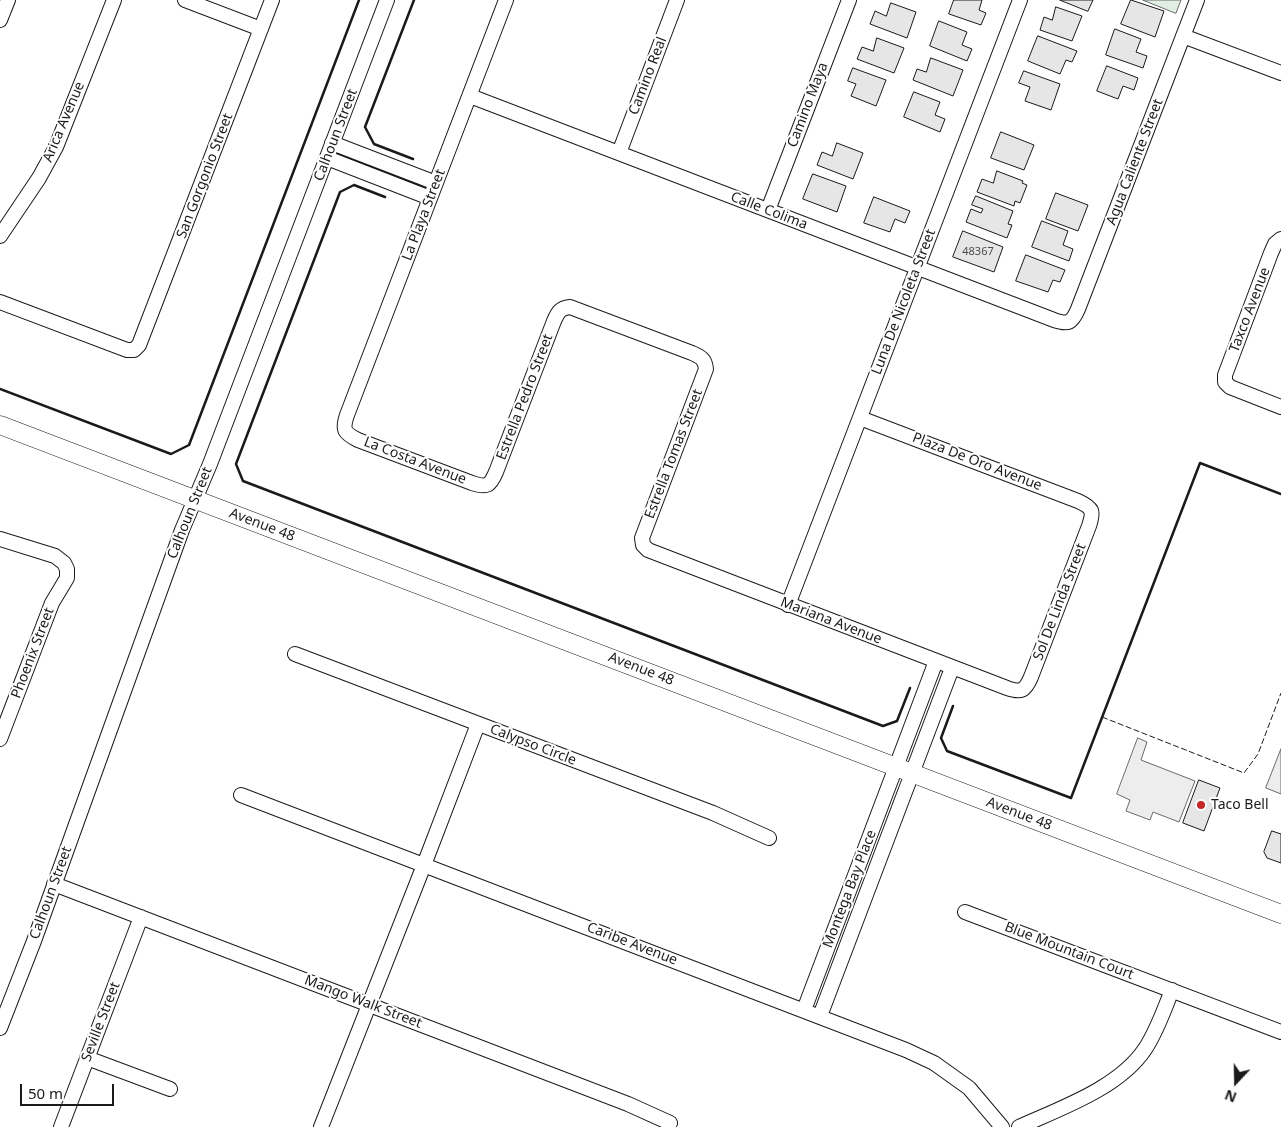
<!DOCTYPE html>
<html>
<head>
<meta charset="utf-8">
<style>
	body { margin:0 }
	#map { position:relative; width:1281px; height:1127px; overflow:hidden; background:#fff; font-family:"Noto Sans",sans-serif }
	canvas { display:block }
	.north { position:absolute; left:1211px; top:1057px; width:50px; height:50px; -webkit-text-stroke:4px #fff; paint-order:stroke; rotate:201deg; font-size:14px; font-weight:700; line-height:20px; text-align:center; color:#1a1a1a }
	.north::after { content:''; display:block; margin:auto; width:18px; height:22px; background:#1a1a1a; clip-path:polygon(50% 0,100% 100%,50% 72%,0 100%) }
	.scale { position:absolute; left:20px; top:1084px; width:94px; height:22px; box-sizing:border-box; border:2px solid #1a1a1a; border-top:0; padding-left:6px; font-size:15px; line-height:18px; white-space:nowrap; color:#1a1a1a; -webkit-text-stroke:4px #fff; paint-order:stroke }
</style>
</head>
<body>
<div id="map">
<canvas width="1281" height="1127"></canvas>
<div class="north">N</div>
<div class="scale">50 m</div>
</div>
<script>
const ctx = document.querySelector('canvas').getContext('2d');
ctx.lineJoin = 'round';
function fill(path, color) { ctx.fillStyle = color; ctx.fill(path, 'evenodd'); }
function strokePath(path, color, width, dash) { ctx.strokeStyle = color; ctx.lineWidth = width; ctx.lineCap = dash ? 'butt' : 'round'; ctx.setLineDash(dash || []); ctx.stroke(path); }
function drawText(font, color, halo, rows, align = 'center') {
  ctx.font = font + ' "Noto Sans",sans-serif'; ctx.lineWidth = 4; ctx.setLineDash([]); ctx.textBaseline = 'middle'; ctx.strokeStyle = halo; ctx.fillStyle = color; for (const [text, x, y, turn = 0] of rows) {
    ctx.save(); ctx.translate(x, y); ctx.rotate((+turn || 0) * Math.PI / 180); ctx.textAlign = isNaN(turn) ? turn : align; if (halo) ctx.strokeText(text, 0, 0); ctx.fillText(text, 0, 0); ctx.restore();
  }
}
const green = new Path2D(`
	M 1143,0 L 1181,0 L 1176,13 Z`);
const parking = new Path2D(`
	M 1138,738 L 1147,742 L 1141,760 L 1195,781 L 1179,822 L 1153,812 L 1150,820 L 1126,811 L 1130,800 L 1117,794 Z
	M 1281,749 L 1281,794 L 1266,788 Z`);
const building = new Path2D(`
	M 954,0 L 982,0 L 979,10 L 986,13 L 981,25 L 949,14 Z
	M 1060,0 L 1093,0 L 1088,11 Z
	M 1131,0 L 1164,11 L 1155,37 L 1121,24 Z
	M 891,3 L 916,12 L 907,38 L 870,24 L 875,11 L 886,16 Z
	M 1056,7 L 1082,16 L 1072,41 L 1040,30 L 1044,17 L 1052,20 Z
	M 939,21 L 967,32 L 962,45 L 972,49 L 967,61 L 930,46 Z
	M 1115,29 L 1141,39 L 1136,52 L 1147,56 L 1143,68 L 1106,55 Z
	M 1038,36 L 1077,51 L 1072,62 L 1066,60 L 1060,74 L 1028,61 Z
	M 877,38 L 904,48 L 894,73 L 857,59 L 862,47 L 873,51 Z
	M 931,58 L 963,70 L 953,96 L 913,80 L 917,69 L 926,72 Z
	M 1107,66 L 1138,78 L 1134,90 L 1123,86 L 1118,99 L 1097,91 Z
	M 853,68 L 886,80 L 876,106 L 851,96 L 856,84 L 848,81 Z
	M 1024,71 L 1060,84 L 1051,110 L 1025,101 L 1030,87 L 1019,83 Z
	M 914,92 L 940,102 L 935,115 L 945,119 L 940,132 L 904,117 Z
	M 1001,132 L 1034,145 L 1024,170 L 991,158 Z
	M 837,143 L 863,153 L 853,179 L 817,165 L 822,152 L 832,156 Z
	M 997,171 L 1023,181 L 1022,183 L 1027,185 L 1020,203 L 1015,201 L 1014,206 L 977,192 L 982,179 L 993,183 Z
	M 813,174 L 846,186 L 837,212 L 803,199 Z
	M 1056,193 L 1088,205 L 1078,231 L 1046,219 Z
	M 976,196 L 1013,211 L 1008,224 L 1012,225 L 1007,238 L 966,222 L 971,209 L 981,213 L 983,209 L 972,205 Z
	M 874,197 L 910,211 L 905,223 L 895,219 L 890,232 L 864,223 Z
	M 1042,221 L 1068,231 L 1063,245 L 1073,249 L 1069,261 L 1032,247 Z
	M 963,231 L 1003,247 L 994,272 L 953,257 Z
	M 1026,255 L 1065,270 L 1060,282 L 1053,280 L 1048,292 L 1016,281 Z
	M 1199,780 L 1220,788 L 1204,831 L 1183,823 Z
	M 1272,831 L 1281,834 L 1281,863 L 1267,858 L 1264,852 Z`);
const minor = new Path2D(`
	M 185,0 L 261,29
	M 506,0 L 347,415 C 342,430 344,433 358,440 L 472,483 C 487,488 490,486 496,472 L 554,321 C 558,312 560,308 570,307 L 692,353 C 701,357 705,359 706,369 L 642,538 L 643,545 L 648,550 L 1007,688 C 1021,693 1025,691 1031,677 L 1089,526 C 1094,511 1093,508 1078,501 L 860,418
	M 0,20 L 8,0
	M 1183,36 L 1281,73
	M 470,96 L 1054,320 C 1068,325 1072,323 1078,309 L 1197,0
	M 332,143 L 436,183
	M 619,153 L 677,0
	M 327,158 L 430,198
	M 768,210 L 849,0
	M 0,236 L 39,178 L 56,147 L 114,0
	M 1281,239 L 1275,244 L 1271,253 L 1225,375 L 1225,382 L 1230,387 L 1281,407
	M 0,302 L 127,350 L 134,350 L 139,345 L 272,0
	M 0,539 L 55,556 L 64,563 L 67,569 L 67,578 L 52,603 L 0,739
	M 788,605 L 1020,0
	M 295,654 L 713,813 L 769,838
	M 241,795 L 906,1050 L 934,1063 L 969,1088 L 1002,1127
	M 54,884 L 628,1104 L 670,1123
	M 965,912 L 1281,1032
	M 804,1010 L 936,661
	M 820,1016 L 952,668
	M 0,1028 L 34,941 L 182,530 L 210,464 L 387,0
	M 87,1058 L 170,1089
	M 61,1127 L 141,917
	M 321,1127 L 424,865 L 478,724
	M 1019,1127 C 1061,1108 1119,1088 1145,1049 C 1157,1031 1164,1010 1172,990`);
const major = new Path2D(`
	M 0,425 L 1281,914`);
const fence = new Path2D(`
	M 1102,717 L 1244,773 L 1258,754 L 1281,693`);
const wall = new Path2D(`
	M 413,159 L 374,144 L 365,127 L 414,0
	M 385,197 L 354,185 L 340,192 L 236,464 L 243,481 L 883,726 L 897,721 L 910,688
	M 0,389 L 171,454 L 189,445 L 359,0
	M 953,706 L 941,738 L 947,751 L 1071,798 L 1200,463 L 1281,494`);
const markers = [
	[1201,805,5,"#c62828"]
];
const numberNames = [
	["48367",978,252]
];
const streetNames = [
	["Camino Real",648,76,-69],
	["Camino Maya",808,105,-69],
	["Arica Avenue",64,122,-67],
	["Calhoun Street",336,135,-69],
	["Agua Caliente Street",1135,162,-69],
	["San Gorgonio Street",205,176,-69],
	["Calle Colima",769,211,21],
	["La Playa Street",424,215,-69],
	["Luna De Nicoleta Street",904,302,-69],
	["Taxco Avenue",1250,310,-69],
	["Estrella Pedro Street",525,397,-69],
	["Estrella Tomas Street",674,454,-69],
	["La Costa Avenue",415,461,21],
	["Plaza De Oro Avenue",977,462,21],
	["Calhoun Street",190,513,-68],
	["Avenue 48",262,525,21],
	["Sol De Linda Street",1060,602,-69],
	["Mariana Avenue",831,621,21],
	["Phoenix Street",33,653,-69],
	["Avenue 48",641,669,21],
	["Calypso Circle",533,745,21],
	["Avenue 48",1019,814,21],
	["Montega Bay Place",850,889,-69],
	["Calhoun Street",51,893,-70],
	["Caribe Avenue",632,944,21],
	["Blue Mountain Court",1069,951,21],
	["Mango Walk Street",363,1002,21],
	["Seville Street",101,1022,-69]
];
const poiNames = [
	["Taco Bell",1211,805]
];
fill(green, '#e0efe3');
strokePath(green, '#6a6a6a', 1);
fill(parking, '#ededed');
strokePath(parking, '#6a6a6a', 1);
fill(building, '#e6e6e6');
strokePath(building, '#1a1a1a', 1);
strokePath(minor, '#1a1a1a', 16);
strokePath(major, '#1a1a1a', 19);
strokePath(minor, '#fff', 14);
strokePath(major, '#fff', 18);
strokePath(fence, '#1a1a1a', 1, [6, 2.5]);
strokePath(wall, '#1a1a1a', 2.5);
for (const [x, y, r, color] of markers) { const dot = new Path2D(); dot.arc(x, y, r, 0, 2 * Math.PI); ctx.fillStyle = color; ctx.fill(dot); strokePath(dot, '#fff', 2); }
drawText('11px', '#4d4d4d', null, numberNames);
drawText('14px', '#1a1a1a', '#fff', streetNames);
drawText('14px', '#1a1a1a', '#fff', poiNames, 'left');
</script>
</body>
</html>
